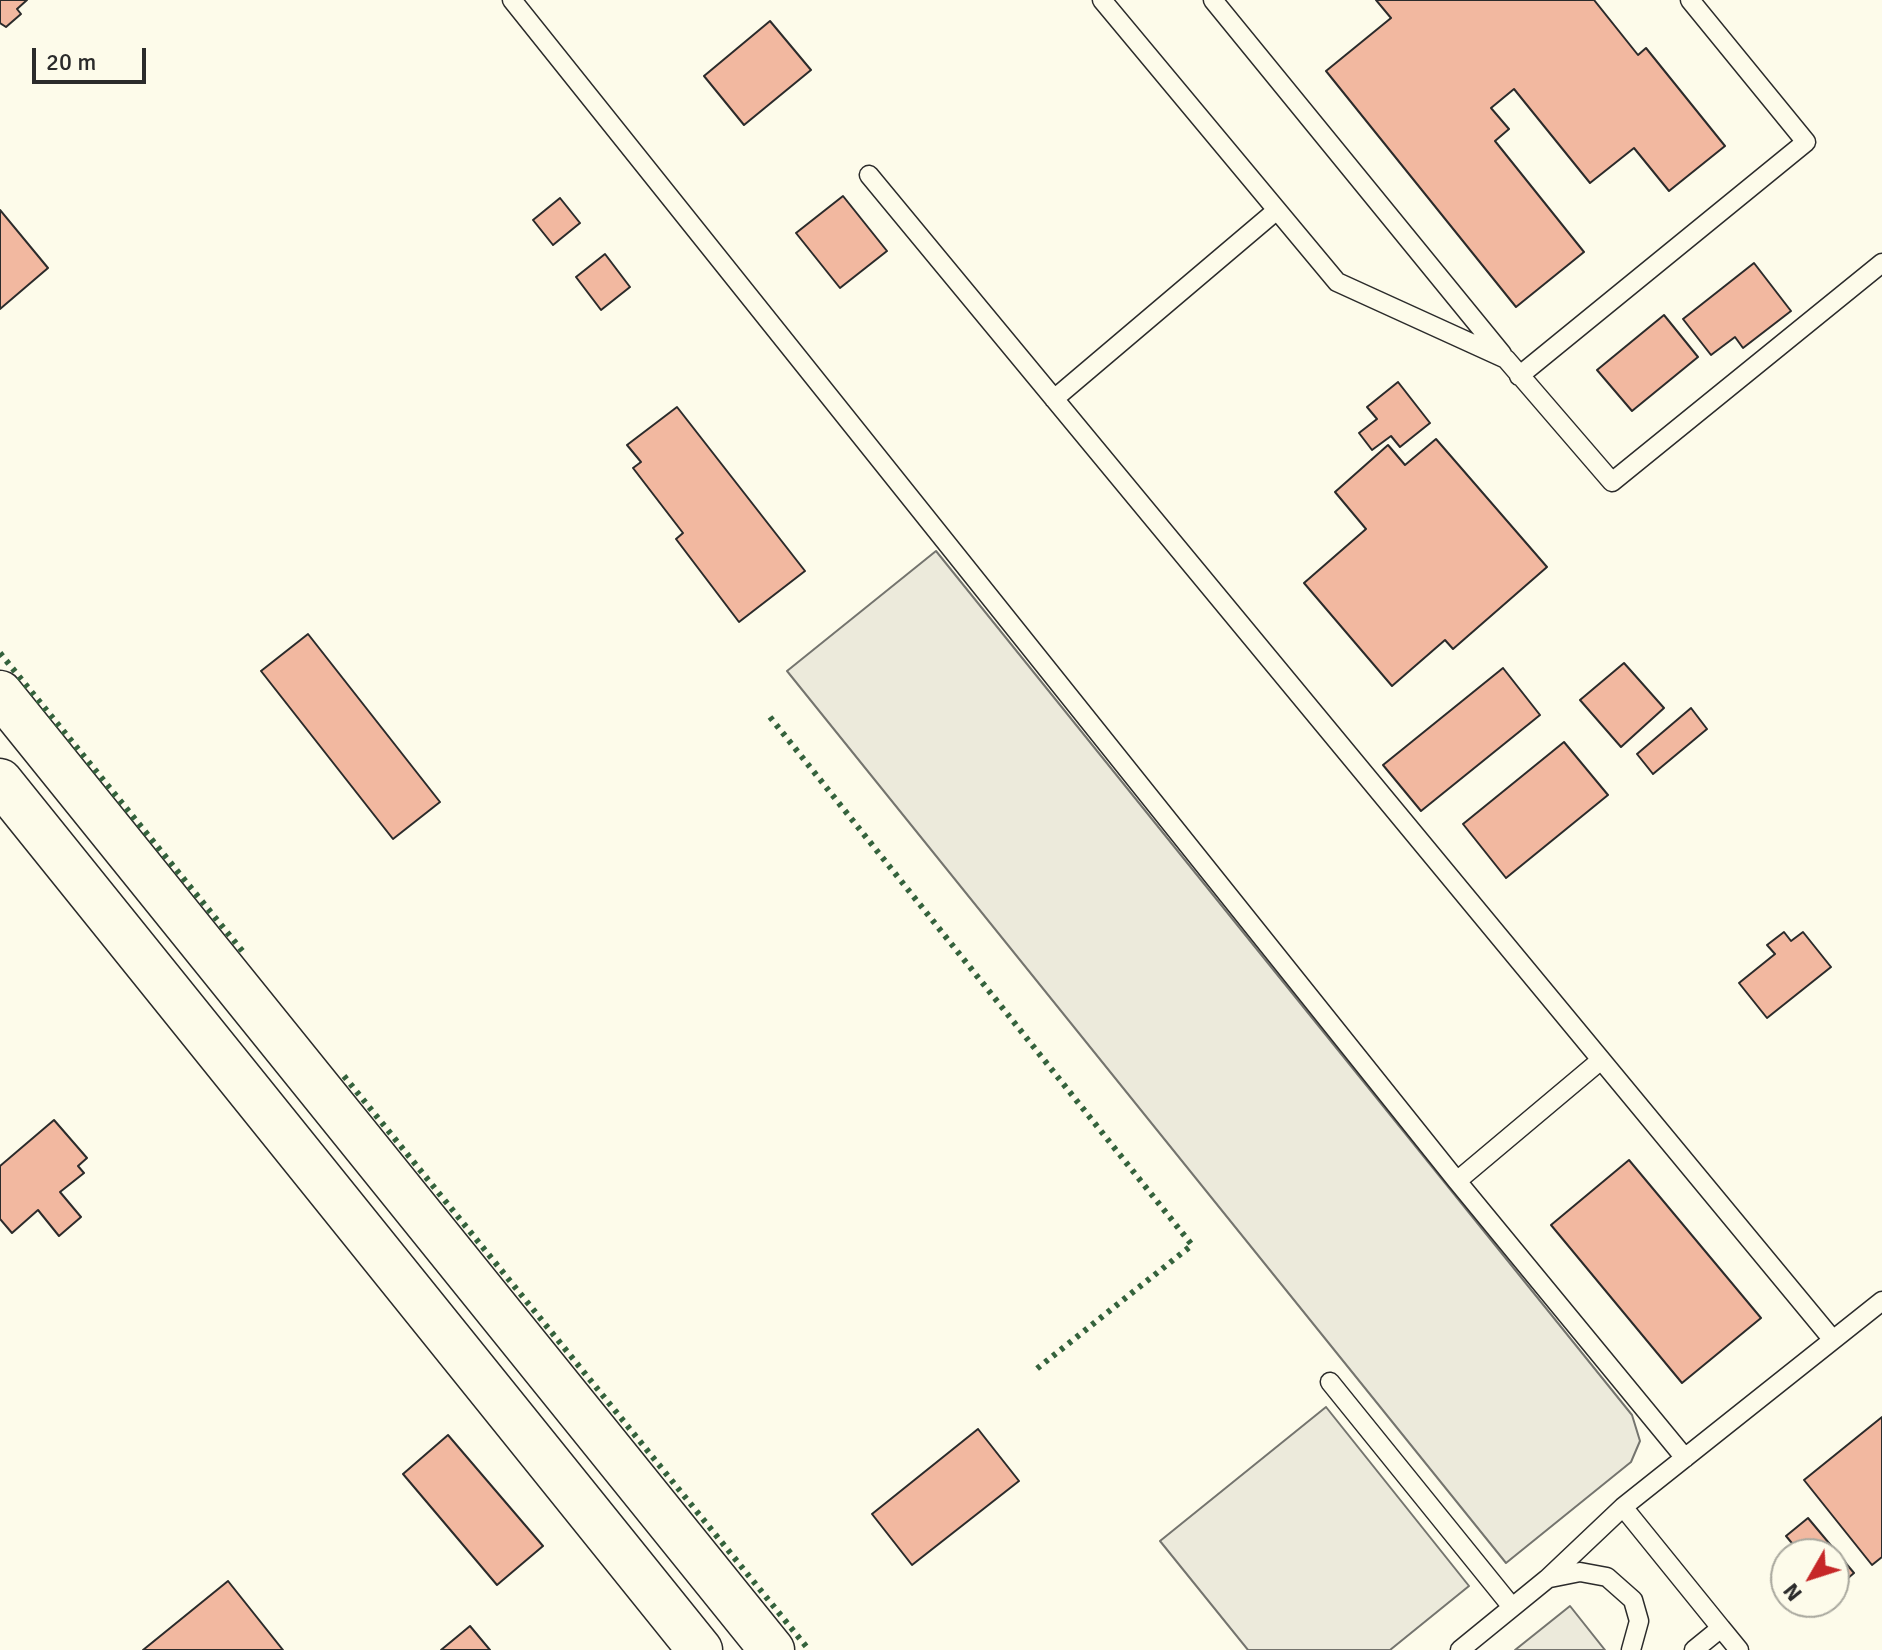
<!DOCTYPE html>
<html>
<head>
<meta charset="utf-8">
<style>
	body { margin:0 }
	#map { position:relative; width:1882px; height:1650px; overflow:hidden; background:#fdfbea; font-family:Signika,sans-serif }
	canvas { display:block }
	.north { position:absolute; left:1770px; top:1538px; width:80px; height:80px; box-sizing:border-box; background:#fdfbea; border:2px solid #a9a89e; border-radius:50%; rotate:231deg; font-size:22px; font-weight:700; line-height:32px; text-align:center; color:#2b2b2b }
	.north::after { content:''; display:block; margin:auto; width:28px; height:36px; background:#c62828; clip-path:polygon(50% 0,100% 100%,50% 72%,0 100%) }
	.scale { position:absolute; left:32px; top:48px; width:114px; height:36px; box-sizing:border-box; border:4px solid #2b2b2b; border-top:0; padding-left:10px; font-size:24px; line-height:28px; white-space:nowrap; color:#2b2b2b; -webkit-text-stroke:6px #fdfbea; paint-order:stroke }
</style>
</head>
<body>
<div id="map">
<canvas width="1882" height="1650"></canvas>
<div class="north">N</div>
<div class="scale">20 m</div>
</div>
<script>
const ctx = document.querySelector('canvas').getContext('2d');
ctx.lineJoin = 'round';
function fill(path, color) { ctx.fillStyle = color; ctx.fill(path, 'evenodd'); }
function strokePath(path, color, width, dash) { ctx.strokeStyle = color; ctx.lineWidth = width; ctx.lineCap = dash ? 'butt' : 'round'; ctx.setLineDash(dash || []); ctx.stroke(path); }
const parking = new Path2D(`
	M 936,551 L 1632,1415 L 1640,1441 L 1631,1462 L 1506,1563 L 787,671 Z
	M 1326,1407 L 1469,1586 L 1390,1650 L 1248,1650 L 1160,1541 Z
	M 1570,1606 L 1605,1650 L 1515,1650 Z`);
const building = new Path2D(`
	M 0,0 L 27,0 L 17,9 L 21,14 L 6,27 L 0,23 Z
	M 1376,0 L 1594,0 L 1638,55 L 1646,48 L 1725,146 L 1669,191 L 1634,148 L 1590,183 L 1514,89 L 1491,108 L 1509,129 L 1495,141 L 1584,252 L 1516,307 L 1326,71 L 1391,18 Z
	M 770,21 L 811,70 L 744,125 L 704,76 Z
	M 843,196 L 887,251 L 840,288 L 796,233 Z
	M 560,198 L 580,223 L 553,245 L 533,220 Z
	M 0,210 L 48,268 L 0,309 Z
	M 605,254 L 630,287 L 601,310 L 576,277 Z
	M 1754,263 L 1791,311 L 1743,348 L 1735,337 L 1711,355 L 1683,319 Z
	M 1664,315 L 1698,357 L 1632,411 L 1597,370 Z
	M 1398,382 L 1430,423 L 1400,447 L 1391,436 L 1372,450 L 1359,433 L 1377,419 L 1367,407 Z
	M 677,407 L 805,571 L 739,622 L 676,539 L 683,533 L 633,468 L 641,462 L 627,445 Z
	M 1436,439 L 1547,567 L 1453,649 L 1445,640 L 1392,686 L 1304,583 L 1366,529 L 1335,492 L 1388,445 L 1405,465 Z
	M 308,634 L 440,802 L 393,839 L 261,671 Z
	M 1624,663 L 1664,708 L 1621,747 L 1580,700 Z
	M 1503,668 L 1540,715 L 1421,811 L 1383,765 Z
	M 1691,708 L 1707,729 L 1653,774 L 1637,754 Z
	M 1564,742 L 1608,795 L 1506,878 L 1463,824 Z
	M 1784,932 L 1791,941 L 1803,932 L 1831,967 L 1767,1018 L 1739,983 L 1775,954 L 1767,945 Z
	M 54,1120 L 87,1158 L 78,1166 L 84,1173 L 60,1192 L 81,1217 L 59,1236 L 38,1210 L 12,1233 L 0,1219 L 0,1166 Z
	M 1629,1160 L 1761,1318 L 1682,1383 L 1551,1225 Z
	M 1882,1417 L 1882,1557 L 1872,1565 L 1804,1480 Z
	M 978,1429 L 1019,1481 L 912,1565 L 872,1514 Z
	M 448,1435 L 543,1546 L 497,1585 L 403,1474 Z
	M 1808,1518 L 1854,1573 L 1834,1590 L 1834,1554 L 1801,1554 L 1786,1536 Z
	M 228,1581 L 283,1650 L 143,1650 Z
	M 470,1626 L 490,1650 L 441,1650 Z`);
const lane = new Path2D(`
	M 512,0 L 1457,1181 L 1685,1458
	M 1102,0 L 1337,282 L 1506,359 L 1612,482 L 1882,263
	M 1213,0 L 1502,354
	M 869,175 L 1833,1340
	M 1519,376 L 1806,142 L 1690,0
	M 1054,399 L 1277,210
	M 1457,1181 L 1601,1060
	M 1330,1382 L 1512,1607
	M 1623,1507 L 1721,1628 L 1694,1650
	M 1550,1578 L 1580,1572 L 1607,1577 L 1633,1600 L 1639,1621 L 1631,1650
	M 1721,1628 L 1739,1650
	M 1460,1650 L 1547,1579 L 1623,1507 L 1882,1301`);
const secondary = new Path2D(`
	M 0,693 L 772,1650
	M 0,781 L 700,1650`);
const hedge = new Path2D(`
	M 0,653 L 244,953
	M 770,717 L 1192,1245 L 1034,1371
	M 344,1076 L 809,1650`);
fill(parking, '#eceadb');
strokePath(parking, '#74746e', 2);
fill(building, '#f2b8a0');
strokePath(building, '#2b2b2b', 2);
strokePath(lane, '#2b2b2b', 21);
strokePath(secondary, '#2b2b2b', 47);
strokePath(lane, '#fdfbea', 18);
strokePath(secondary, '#fdfbea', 44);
strokePath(hedge, '#34623c', 6, [4, 6]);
</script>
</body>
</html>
